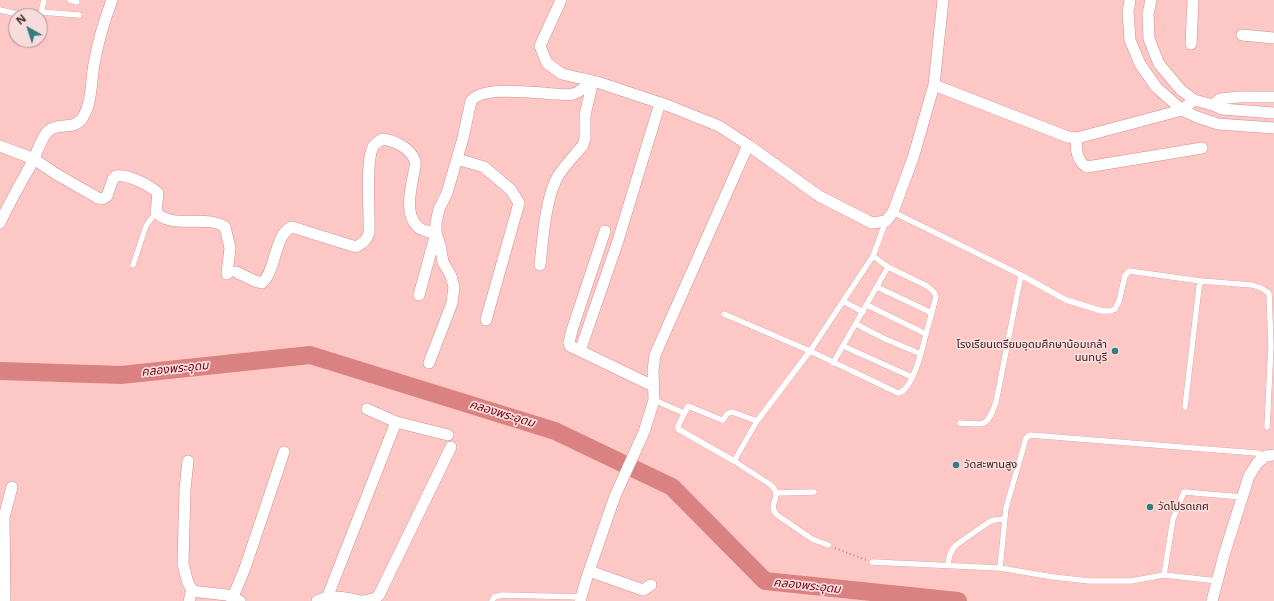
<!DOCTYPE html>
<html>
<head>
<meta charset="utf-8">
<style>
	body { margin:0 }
	#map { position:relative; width:1274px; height:601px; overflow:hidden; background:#fdc7c5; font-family:"Open Sans",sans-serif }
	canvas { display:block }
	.north { position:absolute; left:8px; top:8px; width:40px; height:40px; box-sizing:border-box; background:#f8dcdb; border:1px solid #ae9392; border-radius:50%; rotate:321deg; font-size:11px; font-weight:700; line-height:16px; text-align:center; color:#3f2525 }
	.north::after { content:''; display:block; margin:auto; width:14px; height:18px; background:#337c80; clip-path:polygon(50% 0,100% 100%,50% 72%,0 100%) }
</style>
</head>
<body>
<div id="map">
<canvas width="1274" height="601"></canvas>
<div class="north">N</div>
</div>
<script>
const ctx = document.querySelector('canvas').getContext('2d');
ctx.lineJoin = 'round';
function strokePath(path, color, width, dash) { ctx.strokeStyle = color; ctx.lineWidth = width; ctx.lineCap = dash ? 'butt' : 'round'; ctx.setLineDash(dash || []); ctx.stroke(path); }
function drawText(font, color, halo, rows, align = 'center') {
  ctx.font = font + ' "Open Sans","Noto Sans Thai",sans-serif'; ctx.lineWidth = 3.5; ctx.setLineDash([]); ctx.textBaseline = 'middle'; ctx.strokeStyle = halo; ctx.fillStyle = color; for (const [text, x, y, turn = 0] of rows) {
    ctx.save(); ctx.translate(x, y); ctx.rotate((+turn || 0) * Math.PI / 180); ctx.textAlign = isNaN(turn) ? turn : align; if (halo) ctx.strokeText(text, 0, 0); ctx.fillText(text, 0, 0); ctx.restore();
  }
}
const river = new Path2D(`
	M 0,371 L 121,375 L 310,355 L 555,431 L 672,487 L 765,581 L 958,601`);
const path = new Path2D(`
	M 835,548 L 866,560`);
const lane = new Path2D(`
	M 70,0 L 77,2
	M 0,10 L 25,16
	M 41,12 L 79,15
	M 39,16 L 41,12 L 44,0
	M 893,212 L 1021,275 L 1066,300 L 1102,311 L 1110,311 L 1115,309 L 1119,301 L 1125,276 L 1129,271 L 1201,281 L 1199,287 L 1185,407
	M 873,256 L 888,267 L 927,286 L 934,292 L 936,297 L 926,334
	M 133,265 L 146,226 L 156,212
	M 1201,281 L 1252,285 L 1261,288 L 1269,293 L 1271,346 L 1267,427
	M 877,287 L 932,313
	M 843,301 L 863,312
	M 724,314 L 810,351 L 898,393 C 913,391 923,346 926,334 L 867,305
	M 856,324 L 885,339 L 921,354
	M 843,346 L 912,377
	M 833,363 L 888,267
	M 654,400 L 684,413
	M 757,421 L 732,412 L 727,414 L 723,420 L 722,420 L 688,406 L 678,426 L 678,429 L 734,461 L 771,485 C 784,498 766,503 777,515 L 812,539 L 828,545
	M 960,423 C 985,424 987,428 996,402 L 1021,275
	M 734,461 L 757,421 L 810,351 L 873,256 L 886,221
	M 777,493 L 814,492
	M 872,562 L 1000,568 L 1053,577 L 1090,581 L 1131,581 L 1164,575 L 1218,581
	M 948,565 C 949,557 950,551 956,545 L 989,522 L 994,520 L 1004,519
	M 1000,568 L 1006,508 L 1026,438 L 1030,435 L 1256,453 L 1266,456
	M 1164,575 L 1173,519 L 1184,492 L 1242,497
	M 492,601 L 494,597 L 502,595 L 580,597`);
const street = new Path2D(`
	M 561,0 L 540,46 L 547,63 L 562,74 L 597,82 L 669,106 L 719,126 L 748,145 L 819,196 L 872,223 L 886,221 L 893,212 L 913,158 L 934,85 L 943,0
	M 1130,0 L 1128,12 L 1130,40 L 1140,64 L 1156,87 L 1182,110 L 1197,117 L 1218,124 L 1274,128
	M 1151,0 L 1148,14 L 1149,39 L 1159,64 L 1181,90 L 1194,100 L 1213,105 L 1222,109 L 1274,113
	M 1242,35 L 1274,38
	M 1191,44 L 1193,0
	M 934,85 L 1068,137 L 1077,138 L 1182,110 L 1194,100
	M 1213,105 L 1220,99 L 1239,97 L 1274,97
	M 1077,138 C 1075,148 1077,162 1087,167 L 1202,148
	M 0,146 L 34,159 L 56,174 L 98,198 L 102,199 L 107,196 L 113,179 L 116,176 C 128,174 149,185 158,193 L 156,212 C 171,230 207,214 225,227 L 230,248 L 227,274
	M 457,159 L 484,167 L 511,190 L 519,203 L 486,320
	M 0,223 C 10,201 22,181 33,161 C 38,151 40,140 48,131 C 57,122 76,131 83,117 C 92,102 91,82 94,64 C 98,42 104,21 112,0
	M 605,231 L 572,330 L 569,343 L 570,346 L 653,386
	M 540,265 C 543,239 545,199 558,176 C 565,165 575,155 583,145 L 585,139 L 585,115 L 593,81
	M 236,272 L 255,281 L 262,283 C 277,269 274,234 292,227 L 356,247 C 363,243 367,240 369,233 C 370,214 365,161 373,147 C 375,143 379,141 383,139 C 395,141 411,148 415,161 C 416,165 414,172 413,177 C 410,192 405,216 418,227 C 422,231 430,232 436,233 L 419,295
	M 580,351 L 617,244 L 660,103
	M 429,363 L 452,303 L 454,287 L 451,276 L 443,262 L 440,245 L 436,233 L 436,223 L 439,209 L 447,193 L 463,138 L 471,101 C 483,85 535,93 555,94 C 560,94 568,96 573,94 C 578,93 582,89 586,86 L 585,79
	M 396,422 L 448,435
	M 188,461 L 185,489 L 183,564 L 188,583 L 192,590 L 199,592 L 227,595 L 240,601
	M 589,571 L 643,590 L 651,585
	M 233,597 L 245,568 L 284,452
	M 327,598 L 396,422 L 367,409
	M 5,601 L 4,517 L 12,487
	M 189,601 L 192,590
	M 317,601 C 331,594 347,598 361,601
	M 364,601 L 376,598 L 379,595 L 451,447
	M 580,601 L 587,577 L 615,496 L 644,432 L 654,400 L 653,371 L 655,355 L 748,145
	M 1212,601 L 1224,555 L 1249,476 L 1258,462 L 1266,456 L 1274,455`);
const markers = [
	[1115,351,4,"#337c80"],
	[956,465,4,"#337c80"],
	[1150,507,4,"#337c80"]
];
const poiNames = [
	["โรงเรียนเตรียมอุดมศึกษาน้อมเกล้า",1107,345,"right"],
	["นนทบุรี",1107,358,"right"],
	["วัดสะพานสูง",964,465],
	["วัดโปรดเกศ",1158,507]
];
const waterNames = [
	["คลองพระอุดม",175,369,-6],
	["คลองพระอุดม",502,414,17],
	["คลองพระอุดม",807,586,6]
];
strokePath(river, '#d98281', 18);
strokePath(lane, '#cf8f8e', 6);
strokePath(street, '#cf8f8e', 12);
strokePath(path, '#b78c8a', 2, [1, 3]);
strokePath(lane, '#fff', 5.5);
strokePath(street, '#fff', 11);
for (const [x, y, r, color] of markers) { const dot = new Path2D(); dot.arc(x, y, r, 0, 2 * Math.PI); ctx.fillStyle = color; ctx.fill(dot); strokePath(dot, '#f8dcdb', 1.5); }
drawText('11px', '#3f2525', '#f8dcdb', poiNames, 'left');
drawText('italic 12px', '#75071b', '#f8dcdb', waterNames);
</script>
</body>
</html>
